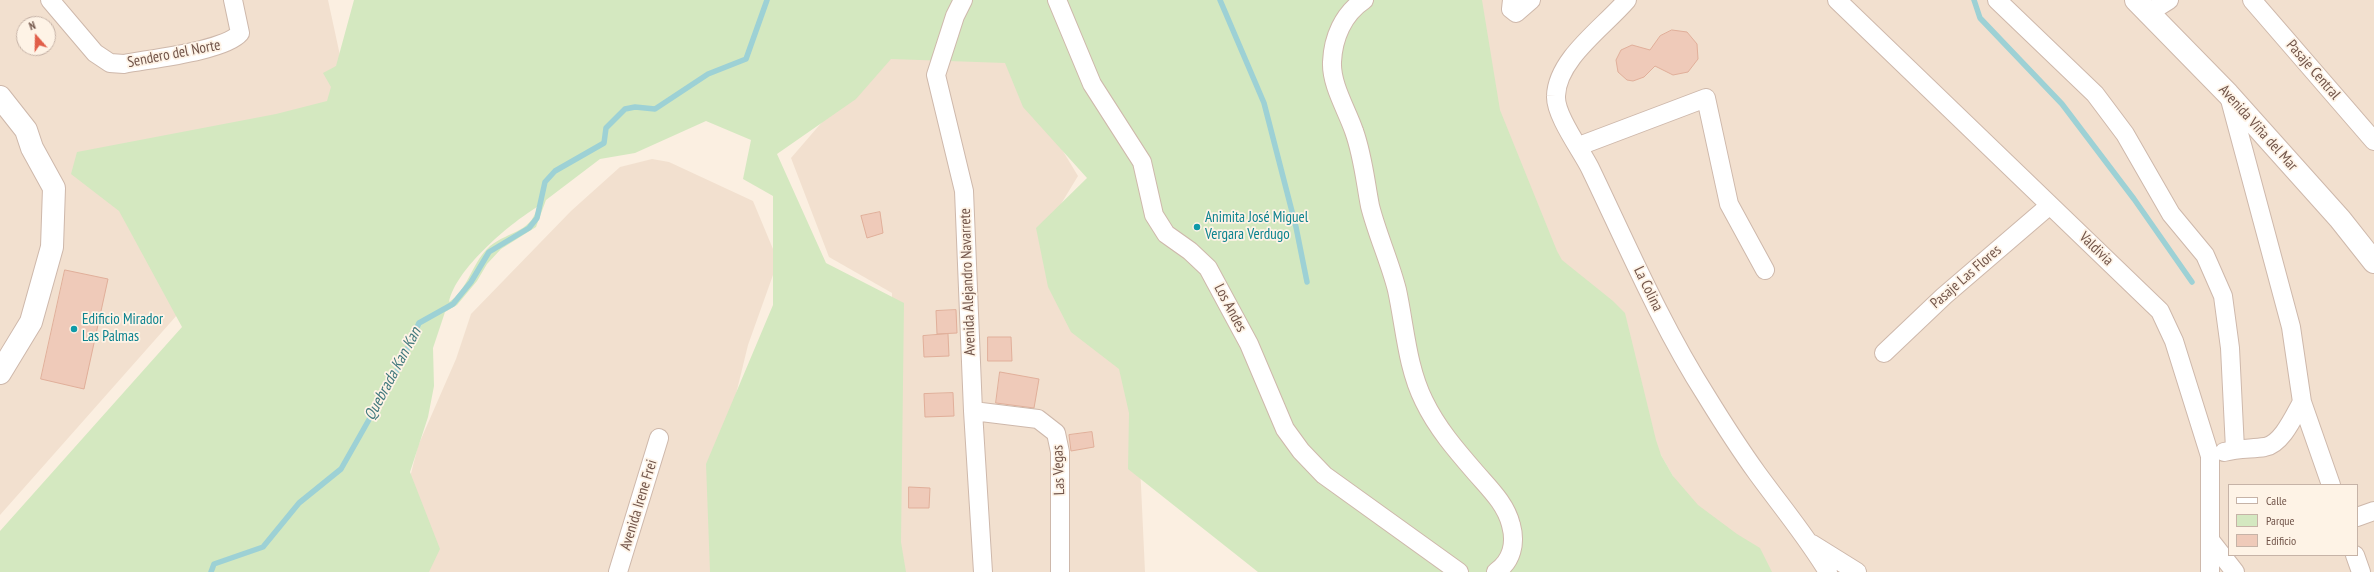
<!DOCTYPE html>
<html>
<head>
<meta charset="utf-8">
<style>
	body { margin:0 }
	#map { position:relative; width:2374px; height:572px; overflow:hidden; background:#fbefe1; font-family:"PT Sans Narrow",sans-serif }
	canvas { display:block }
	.legend { position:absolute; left:2228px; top:484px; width:130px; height:72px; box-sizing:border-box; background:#fef3e6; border:1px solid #c6b3a7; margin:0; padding:5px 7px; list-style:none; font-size:12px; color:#715449 }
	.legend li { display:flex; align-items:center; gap:8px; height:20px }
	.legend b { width:20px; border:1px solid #c6b3a7 }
	.north { position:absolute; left:16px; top:16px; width:40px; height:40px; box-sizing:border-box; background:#fef3e6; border:1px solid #c6b3a7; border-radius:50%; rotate:340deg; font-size:11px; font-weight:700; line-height:16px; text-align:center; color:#715449 }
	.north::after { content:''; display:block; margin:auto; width:14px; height:18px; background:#e15e49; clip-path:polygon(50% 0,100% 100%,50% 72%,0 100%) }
</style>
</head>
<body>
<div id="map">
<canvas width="2374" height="572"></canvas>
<ul class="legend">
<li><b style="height:5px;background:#fff"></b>Calle</li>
<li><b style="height:11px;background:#d4e8c0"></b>Parque</li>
<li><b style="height:11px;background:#efcab9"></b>Edificio</li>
</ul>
<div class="north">N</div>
</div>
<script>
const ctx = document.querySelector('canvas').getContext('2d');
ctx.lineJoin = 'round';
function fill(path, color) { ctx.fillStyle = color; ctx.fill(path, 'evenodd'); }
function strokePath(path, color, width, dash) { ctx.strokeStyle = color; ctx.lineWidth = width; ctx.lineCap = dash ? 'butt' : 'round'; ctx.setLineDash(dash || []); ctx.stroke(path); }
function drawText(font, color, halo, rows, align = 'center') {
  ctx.font = font + ' "PT Sans Narrow",sans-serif'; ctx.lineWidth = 3.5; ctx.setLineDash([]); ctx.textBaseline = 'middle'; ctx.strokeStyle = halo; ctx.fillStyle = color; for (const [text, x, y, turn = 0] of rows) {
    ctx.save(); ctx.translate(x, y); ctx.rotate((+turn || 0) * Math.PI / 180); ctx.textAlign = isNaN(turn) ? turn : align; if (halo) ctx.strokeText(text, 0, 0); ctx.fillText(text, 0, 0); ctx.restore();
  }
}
const residential = new Path2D(`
	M 0,0 L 328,0 L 349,97 L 131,219 L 185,306 L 0,515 ZM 24,24 L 48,24 L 48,48 L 24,48 Z
	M 1382,0 L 2374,0 L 2374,572 L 1728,572 L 1611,368 ZM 2229,485 L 2357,485 L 2357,555 L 2229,555 Z
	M 886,48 L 1012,51 L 1034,103 L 1078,176 L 1047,227 L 1129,362 L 1140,464 L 1145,572 L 895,572 L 889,543 L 892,293 L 829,257 L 791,158 Z
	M 652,159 L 669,162 L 753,201 L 778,261 L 748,345 L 718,468 L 721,572 L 386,572 L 418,446 L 456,359 L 471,314 L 571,211 L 620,167 Z`);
const green = new Path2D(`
	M 354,0 L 1482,0 L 1500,110 L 1557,251 L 1562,260 L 1613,301 L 1625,313 L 1656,440 L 1661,455 L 1673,476 L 1698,505 L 1737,534 L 1760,548 L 1772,572 L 1258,572 L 1128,469 L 1129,413 L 1119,369 L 1071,332 L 1048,287 L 1036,228 L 1087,178 L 1023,107 L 1005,63 L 891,59 L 856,99 L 777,154 L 826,263 L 904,303 L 901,542 L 906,572 L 710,572 L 706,464 L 773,305 L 773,196 L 743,179 L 751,140 L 706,121 L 635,153 L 600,159 L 546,200 L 536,227 L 501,249 L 487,264 L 477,281 L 457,305 L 445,312 L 433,348 L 434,386 L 428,417 L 410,472 L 440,549 L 429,572 L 0,572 L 0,531 L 182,327 L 119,211 L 71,174 L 77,152 L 276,114 L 327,101 L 331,87 L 323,73 L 336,66 ZM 537,207 C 532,234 503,232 487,249 C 472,264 467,291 449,302 C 456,269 508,225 537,207 Z`);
const stream = new Path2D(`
	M 1220,0 L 1264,103 L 1296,227 L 1307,282
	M 1974,0 L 1980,18 L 2062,104 L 2134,199 L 2192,282
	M 211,572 L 214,564 L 263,547 L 299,503 L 341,469 L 400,365 L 419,323 L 453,304 L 471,282 L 489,252 L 529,228 L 537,218 L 545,182 L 555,171 L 604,143 L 606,128 L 625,109 L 635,107 L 655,109 L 708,74 L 746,59 L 767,0`);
const building = new Path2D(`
	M 1672,30 L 1687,32 L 1697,44 L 1698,59 L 1688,72 L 1673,75 L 1655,66 L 1644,77 L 1633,81 L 1627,80 L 1618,72 L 1616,60 L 1621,50 L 1632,45 L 1650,50 L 1660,36 Z
	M 880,212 L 883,233 L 867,238 L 861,216 Z
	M 65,270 L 108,279 L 84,389 L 41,379 Z
	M 956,310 L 957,333 L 937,334 L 936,311 Z
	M 948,334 L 949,356 L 924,357 L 923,336 Z
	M 988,337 L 1011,337 L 1012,361 L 988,361 Z
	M 1000,372 L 1039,379 L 1034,408 L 996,403 Z
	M 953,393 L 954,416 L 925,417 L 924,394 Z
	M 1092,432 L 1094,447 L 1071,451 L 1069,435 Z
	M 909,487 L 930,488 L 929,508 L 909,508 Z`);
const minor = new Path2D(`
	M 50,0 L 95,53 L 110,63 L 124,64 C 149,59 225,51 240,33 L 233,0
	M 963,0 L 955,16 L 936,75 L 964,191 L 973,411 L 983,572
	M 1057,0 L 1092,84 L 1142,162 L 1154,215 L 1166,234 L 1190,251 L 1208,268 L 1249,344 L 1285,429 L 1301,451 L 1324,475 L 1459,572
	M 1364,0 C 1343,14 1333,38 1332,62 C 1331,85 1347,110 1354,131 C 1363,156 1365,180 1370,206 C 1377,234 1390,262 1397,290 C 1405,327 1407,367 1424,401 C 1437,428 1456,450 1476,473 C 1489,488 1506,504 1511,525 C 1516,543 1512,561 1496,572
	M 1512,0 L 1511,9 L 1516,13 L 1531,0
	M 1627,0 C 1604,27 1557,59 1556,96 C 1555,115 1581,150 1590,168 C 1627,245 1661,325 1707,397 C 1723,423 1739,448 1757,473 C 1781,506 1807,537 1828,572
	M 1837,0 L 2160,311 L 2174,341 L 2210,456 L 2210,572
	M 1997,0 L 2095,94 L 2125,134 L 2171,214 L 2205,255 L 2223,296 L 2230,348 L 2235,449
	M 2252,0 L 2374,141
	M 2147,14 L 2169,0
	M 2229,96 L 2291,327 L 2302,402 L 2331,485
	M 1579,146 L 1706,98 L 1729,204 L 1765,270
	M 1884,353 L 1944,296 L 2050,205
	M 973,411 L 1038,419 L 1056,433 L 1060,452 L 1060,572
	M 2224,452 C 2238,448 2251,449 2265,447 C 2282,444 2294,416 2302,402
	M 2357,517 L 2374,511
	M 2210,540 L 2235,572
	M 1812,544 L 1857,572
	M 2355,555 L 2361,572
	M 618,572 L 659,438`);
const tertiary = new Path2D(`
	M 2136,0 L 2228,94 L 2340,219 L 2374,262
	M 0,97 L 26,130 L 32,148 L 54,188 L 52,247 L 31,322 L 0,373`);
const markers = [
	[1197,227,4,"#0f9aa8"],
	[74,329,4,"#0f9aa8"]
];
const streetNames = [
	["Sendero del Norte",174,54,-11],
	["Pasaje Central",2313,70,49],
	["Avenida Viña del Mar",2258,128,48],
	["Valdivia",2096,249,44],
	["Pasaje Las Flores",1966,277,-41],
	["Avenida Alejandro Navarrete",968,282,-92],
	["La Colina",1648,289,64],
	["Los Andes",1230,308,62],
	["Las Vegas",1059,470,-92],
	["Avenida Irene Frei",639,505,-73]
];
const cultureNames = [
	["Animita José Miguel",1205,218],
	["Vergara Verdugo",1205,235],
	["Edificio Mirador",82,320],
	["Las Palmas",82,337]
];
const waterNames = [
	["Quebrada Kan Kan",393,374,-62]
];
fill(residential, '#f2e0cf');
fill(green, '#d4e8c0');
strokePath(stream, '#9dd1d5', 5.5);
fill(building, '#efcab9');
strokePath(building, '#e1af9a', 1);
strokePath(minor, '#ceb8ab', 20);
strokePath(tertiary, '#ceb8ab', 24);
strokePath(minor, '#fff', 18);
strokePath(tertiary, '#fff', 22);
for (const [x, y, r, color] of markers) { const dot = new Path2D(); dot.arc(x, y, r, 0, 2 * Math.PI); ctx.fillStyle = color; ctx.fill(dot); strokePath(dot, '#fef3e6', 1.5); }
drawText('15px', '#715449', '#fef3e6', streetNames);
drawText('15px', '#0d838f', '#fef3e6', cultureNames, 'left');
drawText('italic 16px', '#41787d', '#fef3e6', waterNames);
</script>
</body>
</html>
